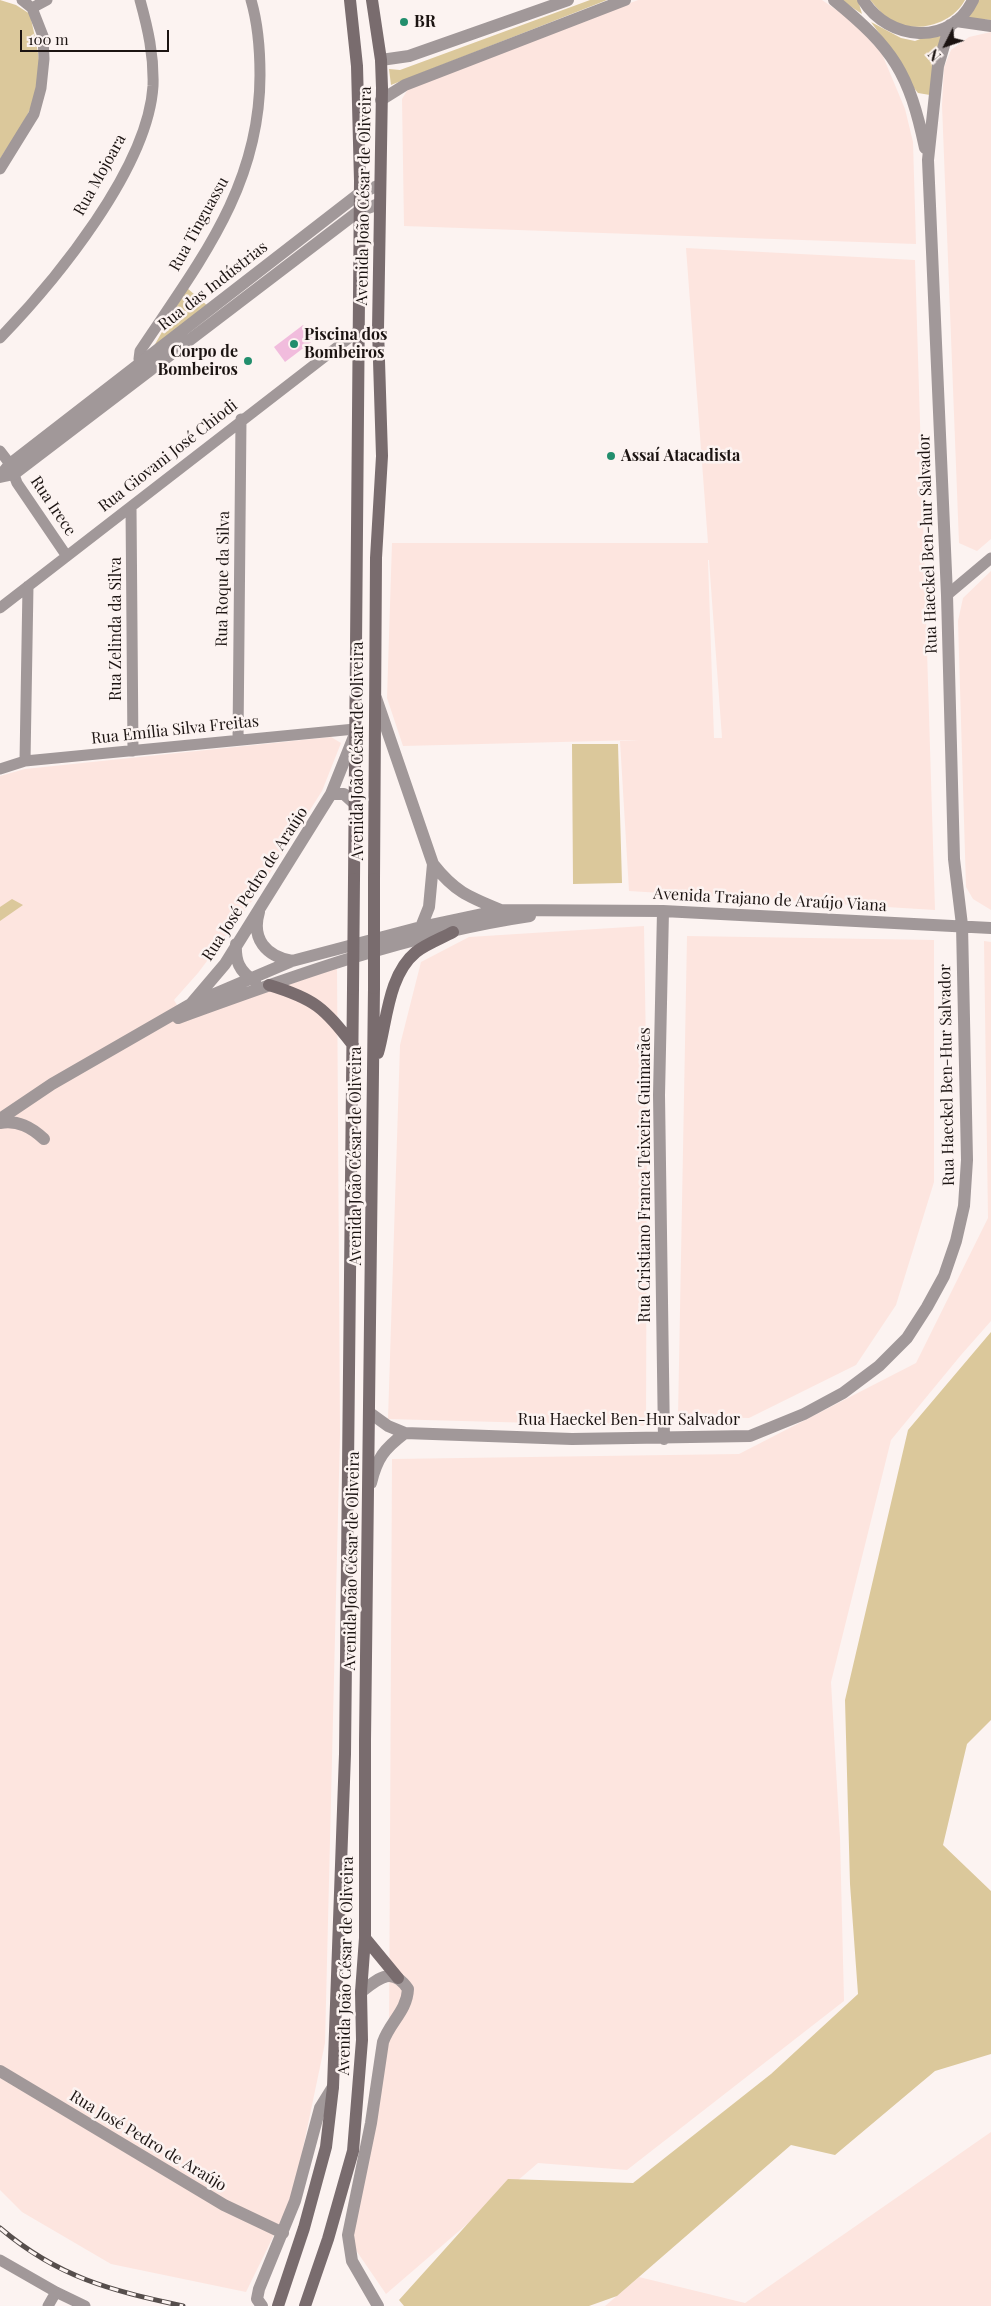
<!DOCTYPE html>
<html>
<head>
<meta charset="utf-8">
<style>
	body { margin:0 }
	#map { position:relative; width:991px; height:2306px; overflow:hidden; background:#fcf3f1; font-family:"Playfair Display",serif }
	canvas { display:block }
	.north { position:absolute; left:921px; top:20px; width:50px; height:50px; -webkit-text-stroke:4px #fcf3f1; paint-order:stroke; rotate:229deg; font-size:14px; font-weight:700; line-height:20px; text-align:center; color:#1c1412 }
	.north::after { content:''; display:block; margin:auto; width:18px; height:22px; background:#1c1412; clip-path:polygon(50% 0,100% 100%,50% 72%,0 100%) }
	.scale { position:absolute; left:20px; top:30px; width:149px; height:22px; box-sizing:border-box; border:2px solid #1c1412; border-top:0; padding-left:6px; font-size:15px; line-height:18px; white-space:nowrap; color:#1c1412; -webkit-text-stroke:4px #fcf3f1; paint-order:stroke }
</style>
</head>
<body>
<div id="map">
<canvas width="991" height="2306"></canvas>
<div class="north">N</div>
<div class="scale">100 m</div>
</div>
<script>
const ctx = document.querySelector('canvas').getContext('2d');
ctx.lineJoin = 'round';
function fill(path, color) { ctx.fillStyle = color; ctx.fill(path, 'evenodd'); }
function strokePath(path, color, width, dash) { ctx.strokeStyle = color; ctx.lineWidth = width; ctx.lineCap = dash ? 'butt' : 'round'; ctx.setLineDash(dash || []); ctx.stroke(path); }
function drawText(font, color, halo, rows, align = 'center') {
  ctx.font = font + ' "Playfair Display",serif'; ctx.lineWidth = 5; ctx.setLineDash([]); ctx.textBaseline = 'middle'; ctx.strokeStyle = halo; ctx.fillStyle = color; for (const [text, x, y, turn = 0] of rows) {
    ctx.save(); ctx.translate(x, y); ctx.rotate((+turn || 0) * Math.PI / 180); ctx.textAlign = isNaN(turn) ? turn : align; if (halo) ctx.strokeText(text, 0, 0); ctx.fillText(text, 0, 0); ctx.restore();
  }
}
const built = new Path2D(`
	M 638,0 L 822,0 L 854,22 L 882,54 L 905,109 L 913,142 L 916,244 L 404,226 L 402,99 L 408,89 Z
	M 991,32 L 991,539 L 977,551 L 959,543 L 942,105 L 944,67 L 951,50 L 969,37 Z
	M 686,248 L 915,260 L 935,910 L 629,891 L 620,741 L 639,740 L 403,746 L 387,698 L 392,543 L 708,543 ZM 708,560 L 709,560 L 722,738 L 714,738 Z
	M 991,571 L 991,910 L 973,899 L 966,887 L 958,621 L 963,598 Z
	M 331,737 L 341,743 L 322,791 L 252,901 L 198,973 L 174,1000 L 183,1015 L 337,967 L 340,1434 L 325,2043 L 293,2196 L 246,2292 L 111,2264 L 22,2212 L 0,2190 L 0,776 L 25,769 Z
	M 644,926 L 647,1114 L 646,1426 L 388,1419 L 400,1045 L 421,962 L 469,937 Z
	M 687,936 L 934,940 L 934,1182 L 896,1305 L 856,1365 L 749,1418 L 678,1417 Z
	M 984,941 L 991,942 L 991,1321 L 961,1355 L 891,1440 L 831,1682 L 840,1838 L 844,2001 L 627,2170 L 538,2163 L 386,2294 L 351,2243 L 389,2037 L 392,1459 L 739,1454 L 916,1363 L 988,1218 Z
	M 991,2132 L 991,2306 L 605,2306 L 639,2277 L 745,2303 Z`);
const green = new Path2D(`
	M 0,0 L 16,5 L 30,14 C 33,29 37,44 39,60 C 44,98 19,129 0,159 Z
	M 590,0 L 607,0 L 391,85 L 389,69 L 400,70 Z
	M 841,0 L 858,0 L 862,14 Z
	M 870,0 L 965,0 C 953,23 920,33 896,23 C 885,18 878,9 870,0 Z
	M 977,0 L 991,0 L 991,20 L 965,18 Z
	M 871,22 L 901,38 L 915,41 L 946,29 L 930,95 L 918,93 L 909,82 L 898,59 Z
	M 187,288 L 209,307 L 150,353 Z
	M 572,744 L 618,744 L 622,883 L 573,884 Z
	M 12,899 L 23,905 L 0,921 L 0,907 Z
	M 991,1332 L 991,1720 L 967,1744 L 943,1845 L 991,1891 L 991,2054 L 935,2071 L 835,2155 L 791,2145 L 617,2296 L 589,2306 L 404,2306 L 399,2300 L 508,2179 L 633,2183 L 771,2074 L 858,1994 L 850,1884 L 845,1700 L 908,1430 Z`);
const water = new Path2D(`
	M 303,325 L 314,340 L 285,362 L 274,347 Z`);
const minor = new Path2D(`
	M 22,0 L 32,8
	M 32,8 L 47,0
	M 0,169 L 34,114 L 41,88 L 44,59 L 43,36 L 32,8
	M 0,338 C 56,280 148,168 153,86 C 154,55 148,29 140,0
	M 146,369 L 139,359 L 140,351 C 199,262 260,187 260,75 C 260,50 258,24 251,0
	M 0,451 L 10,464 L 17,483 L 66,555
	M 131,507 L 133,751
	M 947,595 L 991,558
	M 0,608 L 358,331
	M 238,740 L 241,419
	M 25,761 L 28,586
	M 0,769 L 25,761 L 355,729
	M 0,2260 L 56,2292 L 85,2306
	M 48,2306 L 56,2292`);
const tertiary = new Path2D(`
	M 834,0 C 894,49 909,73 925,148
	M 863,0 C 888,41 951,47 973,0
	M 956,21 L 991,26
	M 381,60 L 409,56 L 568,0
	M 381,100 L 405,85 L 625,0
	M 0,476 L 10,464 L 360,193 L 380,185
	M 0,477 L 14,474 L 359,211 L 379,204
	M 376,698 L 433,864 C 455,892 469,897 501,910
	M 331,794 L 344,794 L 355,804
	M 663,911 L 659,1095 L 664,1439
	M 259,912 C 251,939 266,956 292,961
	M 415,930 L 421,927 L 429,907 L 433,864
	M 236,944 C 235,960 239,972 255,981
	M 191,1004 L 292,961 L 421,927 L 501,910 L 663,911 L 991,928
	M 178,1018 C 293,976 408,934 530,916
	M 0,1119 L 52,1084 L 191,1004 L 225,964 L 331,794 L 355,734
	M 0,1123 C 18,1120 31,1127 44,1139
	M 370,1413 L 388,1426 L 405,1433 L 572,1439 L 750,1436 L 804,1414 L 843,1393 L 879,1366 L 907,1338 L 927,1307 L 944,1276 L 956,1241 L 964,1206 L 967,1160 L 962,925 L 954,859 L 947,595 L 928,160 L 938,66 L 950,25
	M 371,1483 C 377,1458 384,1449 405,1433
	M 361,1992 C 379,1978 392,1966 408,1989 C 407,2011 390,2022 383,2042 L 371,2123 L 348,2235 L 352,2261 L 378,2306
	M 0,2071 L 224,2205 L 283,2233
	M 262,2306 L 257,2299 L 259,2289 L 295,2201 L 320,2108 L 333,2087`);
const secondary = new Path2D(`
	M 350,0 L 357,66 L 360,181 L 354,879
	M 372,0 L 381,60 L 382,88 L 378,329 L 382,456 L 376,558 L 374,879
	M 269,985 C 315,999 323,1007 353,1045
	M 378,1053 C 387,1021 388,975 416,952 C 426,944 442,938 453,932
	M 365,1938 L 398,1978
	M 278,2306 L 304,2228 L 326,2147 L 333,2087 L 345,1754 L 353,989
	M 305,2306 L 328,2239 L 353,2151 L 362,2040 L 361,1992 L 365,1938 L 365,1740 L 374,988`);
const rail = new Path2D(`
	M 0,2228 C 59,2278 110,2290 183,2306`);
const secondaryBridge = new Path2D(`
	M 374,879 L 374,988
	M 353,989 L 354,879`);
const markers = [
	[404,22,5,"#228e6d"],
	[294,344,5,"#228e6d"],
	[248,361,5,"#228e6d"],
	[611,456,5,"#228e6d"]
];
const poiNames = [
	["BR",414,22],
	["Piscina dos",304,335],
	["Bombeiros",304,353],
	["Corpo de",238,352,"right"],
	["Bombeiros",238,370,"right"],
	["Assaí Atacadista",621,456]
];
const streetNames = [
	["Rua Mojoara",100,175,-61],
	["Avenida João César de Oliveira",364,196,-89],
	["Rua Tinguassu",199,224,-61],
	["Rua das Indústrias",213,286,-38],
	["Rua Giovani José Chiodi",168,456,-38],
	["Rua Irece",53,506,56],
	["Rua Haeckel Ben-hur Salvador",928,544,-92],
	["Rua Roque da Silva",223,579,-89],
	["Rua Zelinda da Silva",116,629,-90],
	["Rua Emília Silva Freitas",175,730,-6],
	["Avenida João César de Oliveira",358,751,-90],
	["Rua José Pedro de Araújo",255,884,-57],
	["Avenida Trajano de Araújo Viana",770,900,3],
	["Rua Haeckel Ben-Hur Salvador",947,1075,-91],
	["Avenida João César de Oliveira",356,1156,-90],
	["Rua Cristiano Franca Teixeira Guimarães",645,1175,-90],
	["Rua Haeckel Ben-Hur Salvador",629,1420],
	["Avenida João César de Oliveira",352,1561,-89],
	["Avenida João César de Oliveira",346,1966,-89],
	["Rua José Pedro de Araújo",148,2141,31]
];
fill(built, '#fde5df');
fill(green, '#dbc89b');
fill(water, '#f1bcdd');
strokePath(minor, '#a19899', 11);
strokePath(tertiary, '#a19899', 12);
strokePath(secondary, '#796c6e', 12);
strokePath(rail, '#564e4c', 5);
strokePath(rail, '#fcf3f1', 3, [9]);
strokePath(secondaryBridge, '#796c6e', 12);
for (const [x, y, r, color] of markers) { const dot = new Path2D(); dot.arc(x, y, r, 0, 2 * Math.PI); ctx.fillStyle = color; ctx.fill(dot); strokePath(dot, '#fcf3f1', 2); }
drawText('bold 16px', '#1c1412', '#fcf3f1', poiNames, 'left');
drawText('16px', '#1c1412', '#fcf3f1', streetNames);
</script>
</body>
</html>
